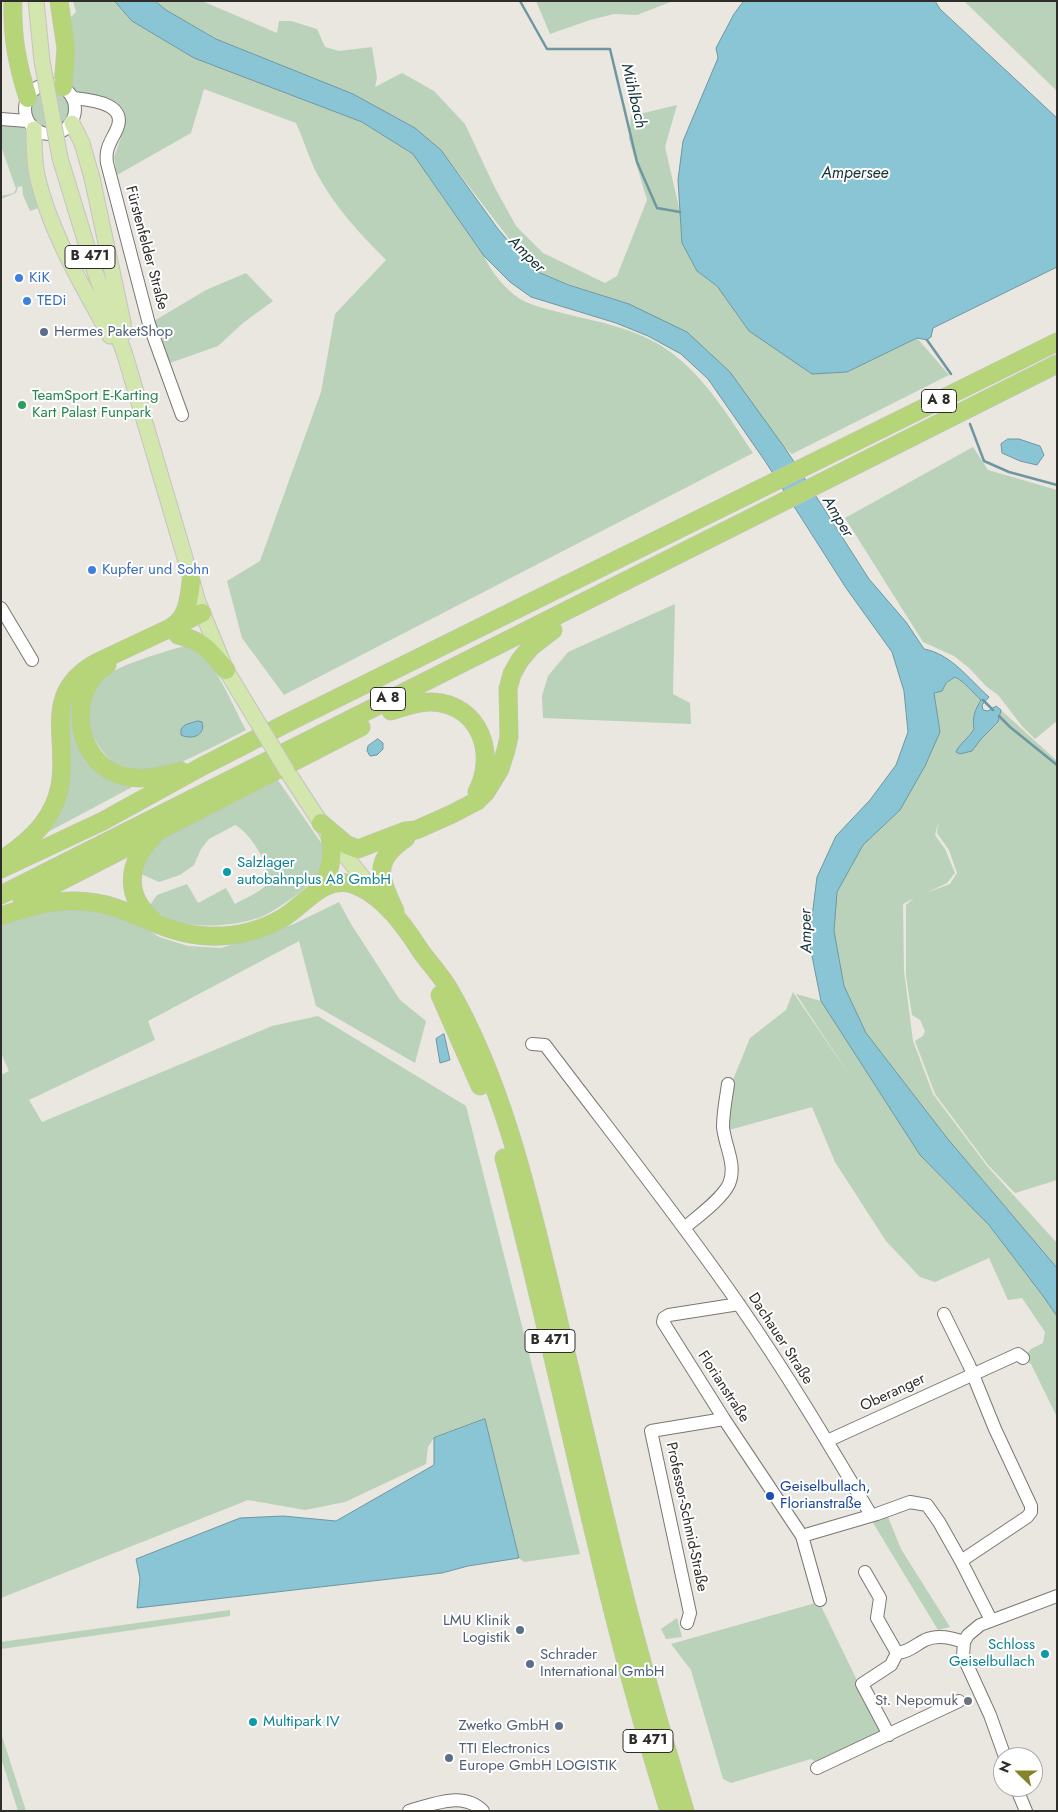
<!DOCTYPE html>
<html>
<head>
<meta charset="utf-8">
<style>
	body { margin:0 }
	#map { position:relative; width:1058px; height:1812px; overflow:hidden; background:#eae6e0; font-family:Jost,sans-serif }
	canvas { display:block }
	.frame { position:absolute; inset:0; border:2px solid #2e2d2a; pointer-events:none }
	.north { position:absolute; left:993px; top:1747px; width:50px; height:50px; box-sizing:border-box; background:#fff; border:1px solid #ababaa; border-radius:50%; rotate:292deg; font-size:14px; font-weight:700; line-height:20px; text-align:center; color:#2e2d2a }
	.north::after { content:''; display:block; margin:auto; width:18px; height:22px; background:#86832b; clip-path:polygon(50% 0,100% 100%,50% 72%,0 100%) }
</style>
</head>
<body>
<div id="map">
<canvas width="1058" height="1812"></canvas>
<div class="frame"></div>
<div class="north">N</div>
</div>
<script>
const ctx = document.querySelector('canvas').getContext('2d');
ctx.lineJoin = 'round';
function fill(path, color) { ctx.fillStyle = color; ctx.fill(path, 'evenodd'); }
function strokePath(path, color, width, dash) { ctx.strokeStyle = color; ctx.lineWidth = width; ctx.lineCap = dash ? 'butt' : 'round'; ctx.setLineDash(dash || []); ctx.stroke(path); }
function drawText(font, color, halo, rows, align = 'center') {
  ctx.font = font + ' Jost,sans-serif'; ctx.lineWidth = 4; ctx.setLineDash([]); ctx.textBaseline = 'middle'; ctx.strokeStyle = halo; ctx.fillStyle = color; for (const [text, x, y, turn = 0] of rows) {
    ctx.save(); ctx.translate(x, y); ctx.rotate((+turn || 0) * Math.PI / 180); ctx.textAlign = isNaN(turn) ? turn : align; if (halo) ctx.strokeText(text, 0, 0); ctx.fillText(text, 0, 0); ctx.restore();
  }
}
const green = new Path2D(`
	M 73,1 L 115,1 L 132,21 L 194,58 L 362,122 L 413,154 L 484,256 C 491,272 505,289 520,299 C 533,307 556,311 570,315 C 601,322 633,329 660,345 C 701,370 727,414 753,453 L 284,695 L 242,638 L 227,581 L 260,561 L 321,392 L 335,314 L 386,260 C 359,233 333,205 315,170 C 308,155 303,138 296,123 L 204,89 L 191,133 L 117,175 L 114,157 L 124,129 L 125,120 L 117,105 L 100,95 L 80,94 L 73,88 L 70,81 L 70,18 L 76,12 Z
	M 156,1 L 202,1 L 277,33 L 279,21 L 291,21 L 317,29 L 325,47 L 339,51 L 372,47 L 377,78 L 375,87 L 402,73 L 434,91 L 465,124 L 494,186 L 516,226 L 543,253 L 605,283 L 617,276 L 647,200 L 629,139 L 631,116 L 677,105 L 665,147 L 680,212 L 682,243 L 697,271 L 717,286 L 749,331 L 847,372 L 917,338 L 949,375 L 792,454 L 629,304 L 571,285 L 533,270 L 441,150 L 415,128 L 353,94 L 219,40 L 167,11 Z
	M 536,1 L 673,1 L 637,15 L 614,14 L 590,20 L 550,34 Z
	M 964,1 L 1057,1 L 1057,91 Z
	M31 110a20 20 0 1 1 40 0a20 20 0 1 1-40 0Z
	M 1,124 L 21,125 L 30,136 L 44,206 L 30,211 L 23,195 L 22,186 L 18,187 L 16,193 L 1,199 L 1,196 L 14,193 L 16,189 L 1,146 Z
	M 246,273 L 273,301 L 243,323 L 218,346 L 167,364 L 154,321 L 206,290 Z
	M 973,447 L 988,470 L 1057,490 L 1057,721 L 1035,739 L 1022,726 L 998,695 L 986,686 L 968,667 L 954,656 L 923,642 L 845,518 Z
	M 675,604 L 673,694 L 690,703 L 691,724 L 543,718 L 542,696 L 548,676 L 568,652 Z
	M 190,644 C 216,661 231,703 246,730 C 225,741 205,751 184,761 C 176,765 166,773 157,774 C 151,775 143,776 138,775 C 98,764 71,713 102,680 C 118,663 167,652 190,644 Z
	M 955,677 C 965,682 972,692 981,700 C 976,710 972,717 974,729 L 970,737 L 957,749 L 972,751 L 981,739 L 998,723 L 1001,710 L 1057,761 L 1057,1180 L 1015,1193 L 988,1165 L 935,1094 L 915,1041 L 923,1036 L 925,1031 L 920,1020 L 912,1015 L 906,976 L 906,905 L 914,898 L 903,904 L 904,971 L 913,1041 L 933,1094 L 987,1166 L 1057,1243 L 1057,1268 L 947,1138 L 866,1033 L 844,986 L 834,931 L 837,892 L 863,845 L 940,732 L 934,693 ZM 938,823 L 937,833 L 949,850 L 957,873 L 950,884 L 926,893 L 947,883 L 955,873 L 945,849 L 935,835 Z
	M 76,686 L 77,734 L 136,785 L 46,833 L 65,713 Z
	M 275,776 L 322,844 C 325,850 324,864 322,870 C 316,883 272,914 258,918 C 229,928 170,932 150,905 L 157,895 L 187,884 L 198,903 L 226,888 L 235,904 C 242,900 260,892 265,886 C 276,871 249,831 235,825 L 209,839 L 201,849 L 194,865 L 180,875 L 159,882 L 141,874 L 142,865 L 156,841 Z
	M 339,902 L 351,924 L 400,1000 L 426,1021 L 415,1063 L 316,1006 L 299,941 L 148,1021 L 155,1040 L 29,1100 L 42,1122 L 272,1026 L 318,1016 L 466,1106 L 580,1554 L 524,1562 L 519,1558 L 485,1419 L 434,1438 L 428,1447 L 426,1464 L 345,1502 L 305,1510 L 248,1500 L 1,1598 L 1,1075 L 9,1071 L 1,1053 L 1,924 L 23,914 L 95,905 L 126,915 L 159,937 L 188,946 L 221,948 L 294,924 Z
	M 793,992 L 852,1079 L 796,994 L 821,1001 L 920,1155 L 989,1225 L 1043,1296 L 1057,1316 L 1057,1417 L 1031,1364 L 1023,1358 L 1031,1349 L 1043,1343 L 1045,1332 L 1022,1298 L 1008,1300 L 989,1258 L 935,1282 L 920,1277 L 886,1241 L 835,1162 L 812,1107 L 729,1130 L 728,1092 L 750,1038 L 786,1010 Z
	M 888,1517 L 901,1549 L 950,1627 L 938,1630 L 872,1521 Z
	M 819,1602 L 883,1734 L 820,1764 L 811,1759 L 731,1783 L 723,1779 L 691,1670 L 671,1644 Z
	M 230,1610 L 230,1616 L 1,1649 L 1,1642 Z
	M 677,1618 L 682,1637 L 666,1639 L 661,1629 Z
	M 1,1733 L 26,1811 L 18,1811 L 1,1758 Z`);
const water = new Path2D(`
	M 115,1 L 155,1 L 166,10 L 216,39 L 353,94 L 415,128 L 441,150 L 498,229 L 533,270 L 569,285 L 629,304 L 687,332 L 730,372 L 787,451 L 869,579 L 906,622 L 924,649 C 951,654 969,679 989,697 L 982,705 L 983,710 L 988,711 L 996,706 L 1001,710 L 998,722 L 981,739 L 972,751 L 960,754 L 956,752 C 959,744 969,738 974,729 C 972,717 975,710 981,700 C 972,692 965,682 955,677 L 946,683 L 942,691 L 934,693 L 940,732 L 925,766 L 900,810 L 863,845 L 837,892 L 834,931 L 844,986 L 866,1033 L 947,1138 L 1057,1268 L 1057,1316 L 1043,1296 L 989,1225 L 920,1155 L 821,1001 L 809,941 L 817,877 L 836,836 L 870,800 L 896,765 L 908,732 L 904,691 L 892,652 L 846,588 L 765,461 L 708,379 L 681,354 L 648,336 L 616,323 L 531,297 L 510,282 L 484,256 L 413,154 L 362,122 L 194,58 L 132,21 Z
	M 744,1 L 935,1 L 940,9 L 1057,118 L 1057,267 L 933,328 L 931,337 L 927,340 L 917,338 L 847,372 L 812,374 L 749,331 L 717,286 L 697,271 L 682,243 L 678,180 L 683,141 L 718,58 L 716,48 L 734,14 Z
	M 1008,439 L 1019,439 L 1040,446 L 1044,455 L 1037,465 L 1020,461 L 1002,453 L 1001,444 Z
	M 198,721 L 202,722 C 206,736 191,740 181,735 L 181,729 L 185,725 Z
	M 378,739 L 383,743 L 383,749 L 377,755 L 370,756 L 367,751 L 368,746 Z
	M 444,1034 L 450,1060 L 440,1063 L 436,1039 Z
	M 485,1419 L 519,1558 L 468,1566 L 442,1573 L 137,1608 L 140,1578 L 136,1559 L 240,1518 L 283,1516 L 336,1521 L 434,1465 L 434,1438 Z`);
const stream = new Path2D(`
	M 520,1 L 547,49 L 610,49 L 637,162 L 657,208 L 680,212
	M 927,340 L 951,374
	M 970,424 L 984,461 L 1009,472 L 1057,485
	M 983,700 L 993,710
	M 999,716 L 1010,727 L 1057,765`);
const minor = new Path2D(`
	M25 109a25 25 0 1 1 50 0a25 25 0 1 1-50 0Z
	M 73,98 C 90,100 130,103 116,131 C 110,143 105,149 107,163 L 149,324 L 182,415
	M 1,119 L 27,121
	M 1,608 L 32,660
	M 532,1044 L 545,1045 C 610,1131 677,1215 738,1303 C 786,1372 829,1444 871,1515
	M 684,1228 C 697,1217 722,1199 729,1184 C 737,1165 725,1147 723,1127 C 723,1112 726,1099 728,1084
	M 739,1304 L 669,1315 L 664,1318 L 663,1322 L 724,1419 L 802,1536 L 820,1600
	M 944,1314 L 969,1365 L 995,1429 L 1031,1506 L 1031,1512 L 1027,1517 L 961,1561
	M 827,1441 L 1018,1354 L 1023,1358
	M 802,1536 L 877,1514 L 910,1502 L 927,1505 L 939,1522 L 961,1561 L 991,1620
	M 865,1572 L 880,1598 L 877,1618 L 897,1653
	M 687,1623 L 690,1613 L 651,1431 L 724,1419
	M 889,1735 L 862,1684 L 891,1665 L 897,1653 C 909,1652 915,1645 925,1640 C 938,1634 952,1638 964,1642
	M 1005,1757 L 990,1715 L 963,1656 L 964,1642 L 968,1635 L 980,1625 L 1057,1596
	M 817,1768 L 959,1701
	M 1016,1787 L 1026,1811
	M 409,1811 C 433,1804 463,1791 483,1811`);
const major = new Path2D(`
	M 36,1 L 42,61
	M 72,123 L 82,143 L 92,178 L 123,322 L 124,333
	M 34,129 C 34,145 34,160 37,175 C 49,230 83,287 110,336
	M 60,158 L 93,266 L 125,355 L 198,602 L 226,670 L 255,718
	M 287,771 L 330,837 L 378,896`);
const highway = new Path2D(`
	M 13,1 C 12,37 17,64 28,98
	M 59,1 L 66,48 L 63,87
	M 173,626 C 188,616 189,598 191,581
	M 178,635 C 205,642 209,650 226,670
	M 107,665 C 68,689 73,757 117,774 C 139,782 159,776 181,771
	M 391,711 C 404,707 418,701 432,702 C 480,704 497,754 477,792
	M 321,823 L 347,845 L 358,849 L 405,831 L 416,830 L 452,814 L 477,801 L 486,792 L 500,769 L 506,750 L 509,737 L 508,689 L 512,674 L 520,660 L 531,647 L 553,630
	M 6,857 C 32,839 54,818 60,786 C 69,737 40,693 98,662 L 202,613
	M 1,869 L 103,821 L 201,767 L 291,721 L 1057,342
	M 319,890 C 330,872 334,858 330,837
	M 1,895 L 1057,364
	M 22,901 L 361,727
	M 395,911 C 380,878 371,861 406,838
	M 1,916 C 39,903 77,894 116,908 C 146,918 174,935 208,936 C 233,937 258,932 281,919 C 303,907 323,875 352,884 C 380,893 405,926 420,950 C 429,963 441,975 449,989 C 501,1079 527,1188 551,1289 C 574,1385 596,1482 620,1578 C 639,1656 662,1734 685,1811
	M 153,920 C 123,895 128,862 153,837
	M 440,995 L 480,1086
	M 504,1158 C 562,1375 601,1597 669,1811`);
const majorBridge = new Path2D(`
	M 42,61 L 60,158
	M 255,718 L 287,771`);
const markers = [
	[19,278,5,"#3f7fe0"],
	[27,301,5,"#3f7fe0"],
	[44,332,5,"#5c6f8a"],
	[22,405,5,"#2e9e5b"],
	[92,570,5,"#3f7fe0"],
	[227,872,5,"#0f9aa8"],
	[770,1496,5,"#1a4fb4"],
	[520,1630,5,"#5c6f8a"],
	[1045,1654,5,"#0f9aa8"],
	[530,1664,5,"#5c6f8a"],
	[968,1701,5,"#6b7280"],
	[253,1722,5,"#0f9aa8"],
	[559,1726,5,"#5c6f8a"],
	[449,1758,5,"#5c6f8a"]
];
const shields = [
	[90,257,50],
	[939,401,35],
	[388,699,35],
	[550,1341,50],
	[648,1741,50]
];
const shieldNames = [
	["B 471",90,257],
	["A 8",939,401],
	["A 8",388,699],
	["B 471",550,1341],
	["B 471",648,1741]
];
const streetNames = [
	["Fürstenfelder Straße",146,248,75],
	["Dachauer Straße",780,1339,57],
	["Florianstraße",723,1387,57],
	["Oberanger",893,1393,-25],
	["Professor-Schmid-Straße",686,1517,78]
];
const shopNames = [
	["KiK",29,278],
	["TEDi",37,301],
	["Kupfer und Sohn",102,570]
];
const serviceNames = [
	["Hermes PaketShop",54,332],
	["LMU Klinik",510,1621,"right"],
	["Logistik",510,1638,"right"],
	["Schrader",540,1655],
	["International GmbH",540,1672],
	["Zwetko GmbH",549,1726,"right"],
	["TTI Electronics",459,1749],
	["Europe GmbH LOGISTIK",459,1766]
];
const leisureNames = [
	["TeamSport E-Karting",32,396],
	["Kart Palast Funpark",32,413]
];
const cultureNames = [
	["Salzlager",237,863],
	["autobahnplus A8 GmbH",237,880],
	["Schloss",1035,1645,"right"],
	["Geiselbullach",1035,1662,"right"],
	["Multipark IV",263,1722]
];
const transitNames = [
	["Geiselbullach,",780,1487],
	["Florianstraße",780,1504]
];
const worshipNames = [
	["St. Nepomuk",958,1701]
];
const waterNames = [
	["Mühlbach",633,96,77],
	["Ampersee",855,174],
	["Amper",526,255,45],
	["Amper",837,517,59],
	["Amper",807,931,-91]
];
fill(green, '#bad2b9');
fill(water, '#89c5d4');
strokePath(water, '#6e97a1', 1);
strokePath(stream, '#6e97a1', 2.5);
strokePath(minor, '#7b7772', 14);
strokePath(major, '#c4c4c3', 17);
strokePath(highway, '#c4c4c3', 19);
strokePath(minor, '#fff', 12);
strokePath(major, '#d3e6ae', 15);
strokePath(highway, '#b5d578', 18);
strokePath(majorBridge, '#c4c4c3', 17, []);
strokePath(majorBridge, '#d3e6ae', 15);
for (const [x, y, r, color] of markers) { const dot = new Path2D(); dot.arc(x, y, r, 0, 2 * Math.PI); ctx.fillStyle = color; ctx.fill(dot); strokePath(dot, '#fff', 2); }
for (const [x, y, w] of shields) { const box = new Path2D(); box.roundRect(x - w / 2, y - 11.5, w, 23, 4); ctx.fillStyle = '#fff'; ctx.fill(box); strokePath(box, '#2e2d2a', 1); }
drawText('bold 14px', '#2e2d2a', null, shieldNames);
drawText('15px', '#2e2d2a', '#fff', streetNames);
drawText('15px', '#366cbe', '#fff', shopNames, 'left');
drawText('15px', '#4e5e75', '#fff', serviceNames, 'left');
drawText('15px', '#27864d', '#fff', leisureNames, 'left');
drawText('15px', '#0d838f', '#fff', cultureNames, 'left');
drawText('15px', '#164399', '#fff', transitNames, 'left');
drawText('15px', '#5b616d', '#fff', worshipNames, 'right');
drawText('italic 16px', '#143239', '#fff', waterNames);
</script>
</body>
</html>
